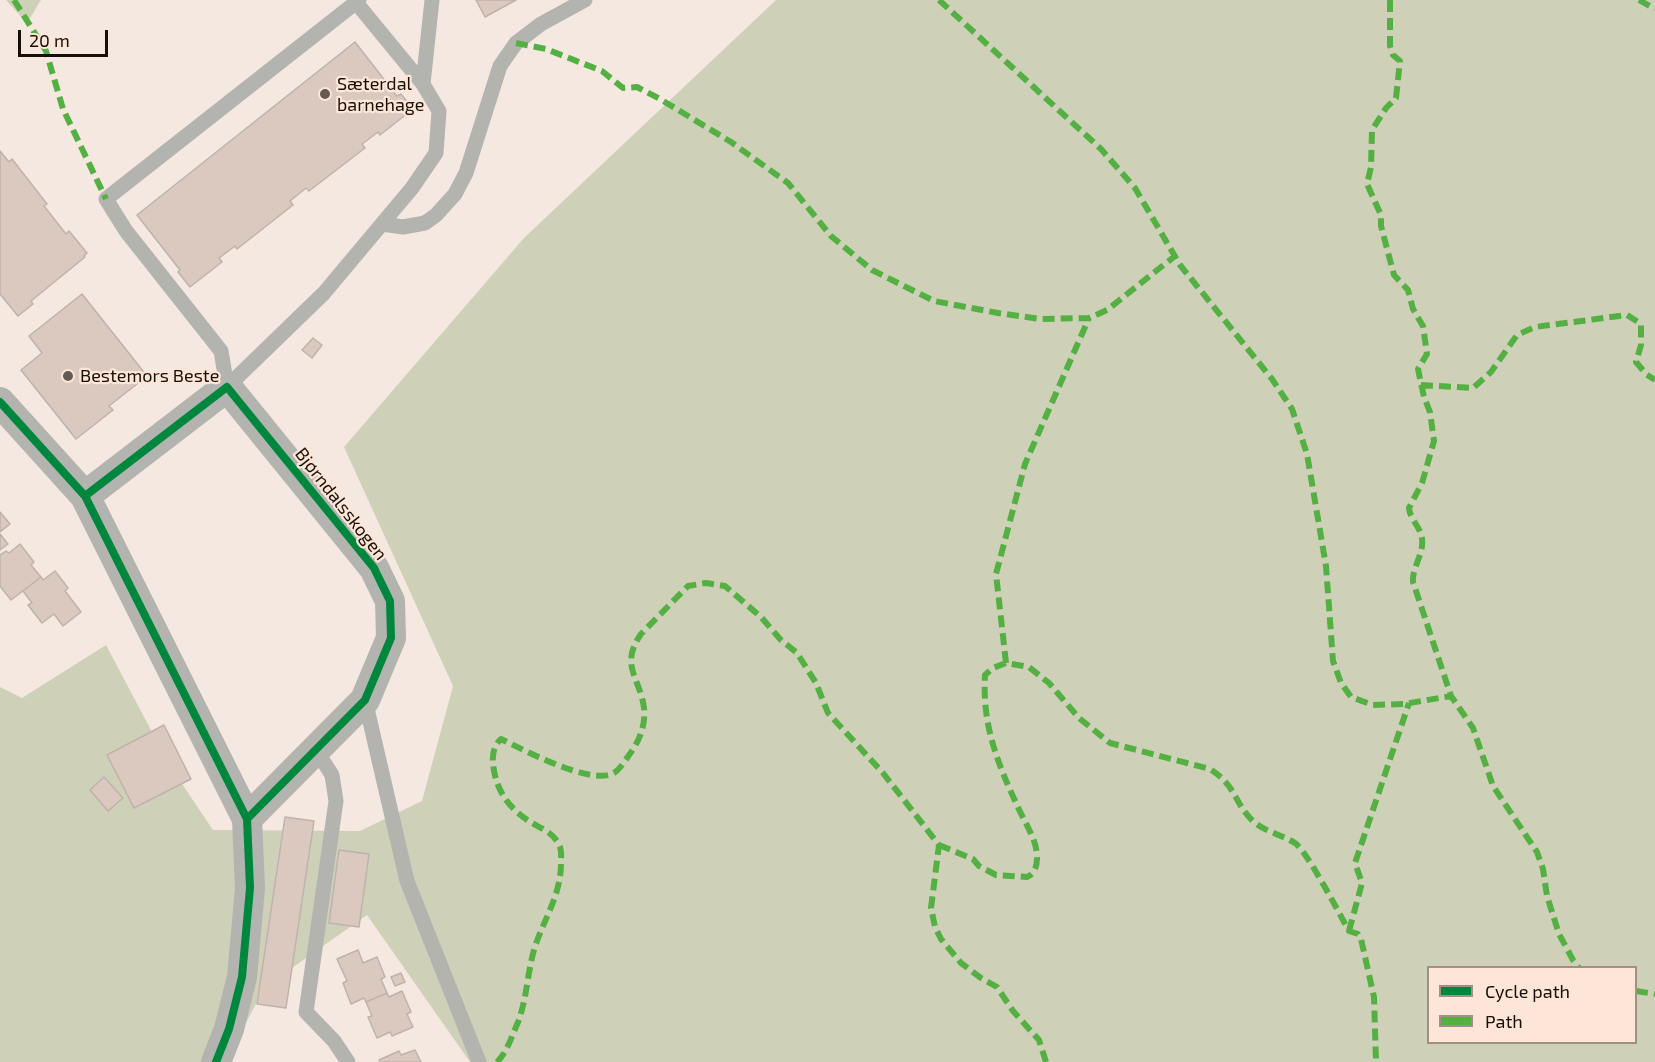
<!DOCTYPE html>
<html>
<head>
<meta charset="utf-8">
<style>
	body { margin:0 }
	#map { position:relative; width:1655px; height:1062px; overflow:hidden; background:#f5e8e0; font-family:"Exo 2",sans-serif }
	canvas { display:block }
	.legend { position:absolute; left:1427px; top:966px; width:210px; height:78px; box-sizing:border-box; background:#fde6d8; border:2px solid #a19085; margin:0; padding:8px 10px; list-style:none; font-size:18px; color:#180f09 }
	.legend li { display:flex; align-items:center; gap:12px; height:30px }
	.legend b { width:30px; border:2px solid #a19085 }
	.scale { position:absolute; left:18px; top:30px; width:90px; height:27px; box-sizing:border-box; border:3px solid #180f09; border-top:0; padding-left:8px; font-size:18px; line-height:21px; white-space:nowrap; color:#180f09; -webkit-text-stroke:4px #fde6d8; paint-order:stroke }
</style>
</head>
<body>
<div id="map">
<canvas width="1655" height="1062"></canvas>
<ul class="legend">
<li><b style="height:8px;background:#00873e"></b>Cycle path</li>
<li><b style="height:8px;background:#55b044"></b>Path</li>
</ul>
<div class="scale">20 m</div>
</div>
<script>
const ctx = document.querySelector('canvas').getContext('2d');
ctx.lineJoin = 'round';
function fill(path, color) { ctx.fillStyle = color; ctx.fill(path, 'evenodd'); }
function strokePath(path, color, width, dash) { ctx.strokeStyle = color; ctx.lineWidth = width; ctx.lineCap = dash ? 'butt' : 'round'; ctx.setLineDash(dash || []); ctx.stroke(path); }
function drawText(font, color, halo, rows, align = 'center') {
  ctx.font = font + ' "Exo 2",sans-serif'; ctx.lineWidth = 4.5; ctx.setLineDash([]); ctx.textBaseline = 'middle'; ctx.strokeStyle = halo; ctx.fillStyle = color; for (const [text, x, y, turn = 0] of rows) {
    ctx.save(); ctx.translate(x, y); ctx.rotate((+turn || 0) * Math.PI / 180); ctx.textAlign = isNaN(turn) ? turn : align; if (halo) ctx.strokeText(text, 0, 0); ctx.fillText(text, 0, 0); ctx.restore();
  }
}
const green = new Path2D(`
	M 6,0 L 41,0 L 27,23 Z
	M 776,0 L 1655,0 L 1655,1062 L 470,1062 L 367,915 L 265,987 L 225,1062 L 0,1062 L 0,687 L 22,698 L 106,645 L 170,766 L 213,830 L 360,831 L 422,801 L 453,686 L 344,447 L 524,238 ZM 1428,968 L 1636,968 L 1636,1042 L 1428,1042 Z`);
const building = new Path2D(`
	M 476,0 L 516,0 L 485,17 Z
	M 355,42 L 397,96 L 401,94 L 413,109 L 380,135 L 378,132 L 362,144 L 365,148 L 309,191 L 306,188 L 290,201 L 293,205 L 237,249 L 235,246 L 219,258 L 222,262 L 190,287 L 178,272 L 180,270 L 137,215 Z
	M 0,151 L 9,162 L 12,159 L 47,204 L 44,206 L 66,234 L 69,231 L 87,253 L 84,256 L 85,257 L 31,301 L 33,304 L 18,316 L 0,294 Z
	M 82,294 L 147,376 L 109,406 L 113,410 L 76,439 L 21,370 L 42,353 L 29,336 Z
	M 313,338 L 322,345 L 312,358 L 302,350 Z
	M 0,512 L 10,524 L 0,532 Z
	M 0,534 L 8,544 L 0,550 Z
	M 20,544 L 34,562 L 31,565 L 41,577 L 11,600 L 0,586 L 0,555 L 6,551 L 9,553 Z
	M 55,571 L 68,588 L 65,591 L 81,612 L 63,626 L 54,614 L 42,623 L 28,605 L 32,603 L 23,591 L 41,577 L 43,580 Z
	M 164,725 L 191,779 L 134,808 L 107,755 Z
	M 104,777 L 123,798 L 108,811 L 90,790 Z
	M 285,817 L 314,821 L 286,1008 L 257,1004 Z
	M 339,850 L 369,854 L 359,927 L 329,923 Z
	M 358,950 L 363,963 L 377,957 L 385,977 L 381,979 L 387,993 L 366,1002 L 364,998 L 351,1004 L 343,983 L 347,981 L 337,959 Z
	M 401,973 L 405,982 L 395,986 L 391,977 Z
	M 402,991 L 411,1012 L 407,1014 L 413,1027 L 392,1036 L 390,1032 L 377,1038 L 368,1017 L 372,1016 L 366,1002 L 387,993 L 389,997 Z
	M 415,1050 L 421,1062 L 380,1062 L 379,1060 L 399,1051 L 401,1055 Z`);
const service = new Path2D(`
	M 423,84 L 432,0
	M 382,224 L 403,227 L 425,223 L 436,215 L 455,194 L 466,173 L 500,66 L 516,43 L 541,24 L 585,0
	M 227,387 L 221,351 L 126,231 L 106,199 L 359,0
	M 227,387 L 324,293 L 412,188 L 436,153 L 439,111 L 423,84 L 354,0
	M 365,700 L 407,881 L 479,1062
	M 316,750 L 332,775 L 336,801 L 306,1012 L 334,1041 L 348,1062`);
const minor = new Path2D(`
	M 0,402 L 85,496 L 247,819 L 250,888 L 242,977 L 229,1029 L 216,1062
	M 85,496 L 227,387 L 374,568 L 390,601 L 391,638 L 365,700 L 247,819`);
const quiet = new Path2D(`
	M 14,0 L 46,51 L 63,109 L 106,199
	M 939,0 L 1101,149 L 1135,188 L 1180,265 L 1272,379 L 1292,409 L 1307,454 L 1326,566 L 1333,661 L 1341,683 L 1351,697 L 1373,705 L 1404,704 L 1451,696
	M 1390,0 L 1390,46 L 1393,55 L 1400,61 L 1396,98 L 1386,108 L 1372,130 L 1371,167 L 1367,184 L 1381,215 L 1381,226 L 1394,275 L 1408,290 L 1413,309 L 1423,326 L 1427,354 L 1418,369 L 1419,374 L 1424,397 L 1430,412 L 1434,441 L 1422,483 L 1409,508 C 1410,520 1421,527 1422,539 C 1424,554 1412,567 1413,582 L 1451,696 L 1473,728 L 1493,786 L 1537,852 L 1543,869 L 1547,896 L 1559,934 L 1573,960 L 1579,968
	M 1639,0 L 1655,9
	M 516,43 L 546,49 L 602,71 L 623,88 L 637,87 L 660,99 L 731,142 L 788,183 L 831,236 L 872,270 L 934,301 L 998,313 L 1040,319 L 1089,318 L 1107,310 L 1175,256
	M 1421,385 L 1473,388 L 1491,372 L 1517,335 L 1535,327 L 1627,315 L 1641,324 L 1641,345 L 1636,362 L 1646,374 L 1655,380
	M 1006,663 L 996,574 L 1025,464 L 1089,318
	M 939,845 L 973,859 L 979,866 L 996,875 L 1027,877 C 1038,872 1038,859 1036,848 C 1033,834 1023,819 1017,805 C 997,762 982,724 985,675 L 993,668 L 1006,663 L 1029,667 L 1049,683 L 1079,718 L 1110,743 L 1210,769 C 1237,786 1234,804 1254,822 C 1266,832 1282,835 1295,843 C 1307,851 1340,915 1349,931 L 1358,934 L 1361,939 L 1374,997 L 1376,1062
	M 1349,931 L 1362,883 L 1355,863 L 1409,703
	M 1636,991 L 1655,994
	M 497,1062 C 504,1055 507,1048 511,1039 C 514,1030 519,1022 521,1013 C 527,993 528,971 534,950 C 543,920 561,896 561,863 C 561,857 562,850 559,845 C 554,833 542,829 532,823 C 509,809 496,791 493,764 C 492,755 494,745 501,739 C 524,750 591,786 614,773 C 620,769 625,761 629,755 C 639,742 646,725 644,708 C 640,677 619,666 641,634 L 688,586 L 706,583 L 725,586 L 761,617 L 780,639 L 797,653 L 816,683 L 828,713 L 883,773 L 939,845 L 931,908 L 935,927 L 941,939 L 961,963 L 981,978 L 997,987 L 1013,1011 L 1039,1040 L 1046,1062`);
const cycleway = new Path2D(`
	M 0,402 L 85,496 L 247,819 L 250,888 L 242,977 L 229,1029 L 216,1062
	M 85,496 L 227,387 L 374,568 L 390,601 L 391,638 L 365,700 L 247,819`);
const markers = [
	[325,94,6,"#655b54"],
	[68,376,6,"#655b54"]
];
const poiNames = [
	["Sæterdal",337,84],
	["barnehage",337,105],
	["Bestemors Beste",80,376]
];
const streetNames = [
	["Bjørndalsskogen",341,504,52]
];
fill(green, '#ced1b8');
fill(building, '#dbc9bf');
strokePath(building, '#beb3ac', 1.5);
strokePath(service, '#b3b4b0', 15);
strokePath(minor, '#b3b4b0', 30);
strokePath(quiet, '#55b044', 6, [12, 6]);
strokePath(cycleway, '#00873e', 8);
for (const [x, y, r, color] of markers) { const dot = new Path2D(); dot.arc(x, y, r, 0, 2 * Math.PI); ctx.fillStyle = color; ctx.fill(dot); strokePath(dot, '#fde6d8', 2); }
drawText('18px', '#180f09', '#fde6d8', poiNames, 'left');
drawText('18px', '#180f09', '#fde6d8', streetNames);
</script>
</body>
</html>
